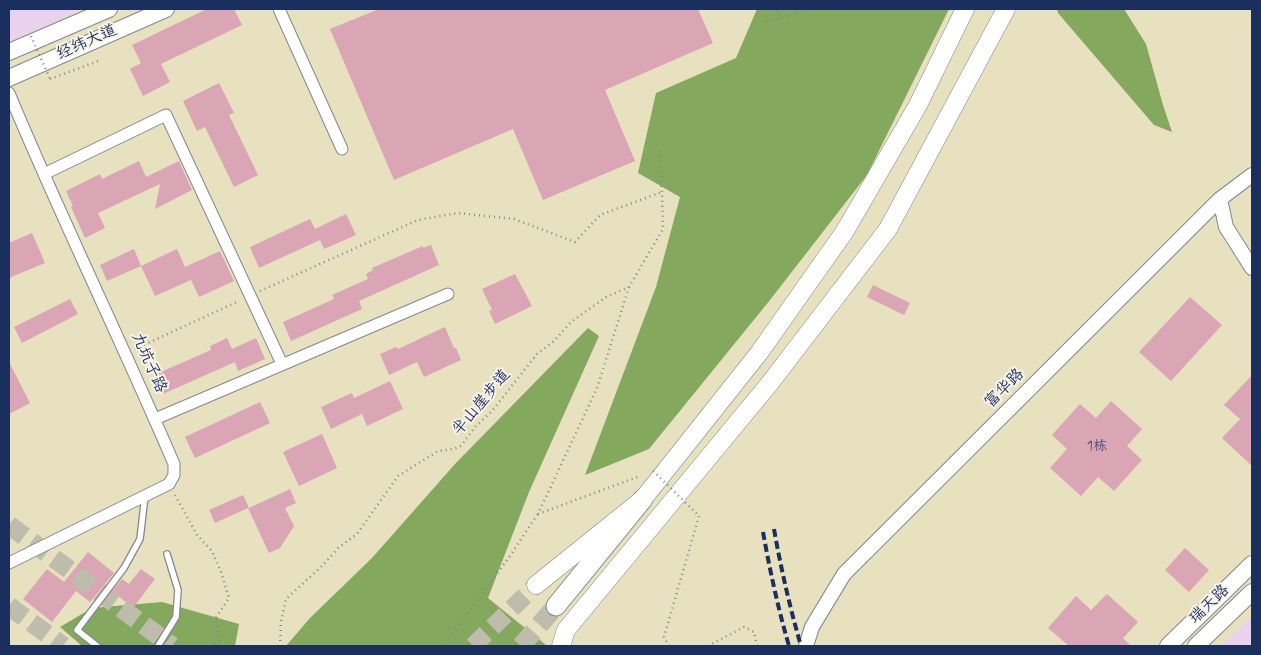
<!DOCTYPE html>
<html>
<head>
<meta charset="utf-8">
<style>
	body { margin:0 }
	#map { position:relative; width:1261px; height:655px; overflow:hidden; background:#e7e1bf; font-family:Mynerve,sans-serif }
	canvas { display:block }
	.frame { position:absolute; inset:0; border:10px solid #1b2f5e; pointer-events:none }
</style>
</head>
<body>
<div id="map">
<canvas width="1261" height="655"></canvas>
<div class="frame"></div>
</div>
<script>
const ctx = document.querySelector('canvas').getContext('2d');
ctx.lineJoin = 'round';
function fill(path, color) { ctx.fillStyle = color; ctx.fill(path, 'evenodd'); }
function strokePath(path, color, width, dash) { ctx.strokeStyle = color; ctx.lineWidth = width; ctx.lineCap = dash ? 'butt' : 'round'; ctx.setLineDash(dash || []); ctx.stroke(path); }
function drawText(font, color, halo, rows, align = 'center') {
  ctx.font = font + ' Mynerve,"LXGW WenKai TC",sans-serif'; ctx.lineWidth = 4; ctx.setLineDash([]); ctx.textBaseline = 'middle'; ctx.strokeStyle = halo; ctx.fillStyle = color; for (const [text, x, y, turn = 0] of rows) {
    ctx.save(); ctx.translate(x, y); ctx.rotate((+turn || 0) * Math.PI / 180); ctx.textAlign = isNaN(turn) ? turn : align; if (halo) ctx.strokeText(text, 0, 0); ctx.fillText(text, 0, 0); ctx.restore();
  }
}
const built = new Path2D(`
	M 9,9 L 83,9 L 9,42 Z
	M 1252,616 L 1252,646 L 1220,646 Z`);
const forest = new Path2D(`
	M 757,9 L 949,9 L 867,175 L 770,300 L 649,449 L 585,475 L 656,287 L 680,197 L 638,173 L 656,93 L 736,58 Z
	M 1057,9 L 1124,9 L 1146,44 L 1163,105 L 1172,132 L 1154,125 L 1058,13 Z
	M 588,328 L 599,336 L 529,492 L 488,598 L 546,645 L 546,646 L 286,646 L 310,618 L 372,558 L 455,464 Z
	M 162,602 L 239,624 L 235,646 L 82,646 L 60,627 L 92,608 Z`);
const building = new Path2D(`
	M 207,9 L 234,9 L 242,25 L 161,64 L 170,82 L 143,96 L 130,69 L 141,63 L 132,45 Z
	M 379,9 L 698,9 L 713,43 L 605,90 L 635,161 L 543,200 L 513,129 L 394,180 L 330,29 Z
	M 219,83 L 234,113 L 229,115 L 258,175 L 234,187 L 205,127 L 197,131 L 183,101 Z
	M 139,161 L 146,177 L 179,161 L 192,190 L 155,209 L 160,184 L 98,213 L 105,228 L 85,238 L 71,207 L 73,206 L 66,191 L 100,174 L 102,179 Z
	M 346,214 L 356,235 L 324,249 L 320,240 L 259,268 L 250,247 L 310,219 L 315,229 Z
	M 32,233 L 45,263 L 9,278 L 9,243 Z
	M 431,245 L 439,265 L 359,301 L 362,309 L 291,341 L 283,322 L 334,299 L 332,295 L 368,279 L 366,274 L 373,270 L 372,268 L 423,246 L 423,248 Z
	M 134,249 L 141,266 L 177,249 L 185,267 L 220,251 L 234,281 L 199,297 L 191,280 L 155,296 L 141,266 L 107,281 L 100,265 Z
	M 515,274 L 532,306 L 495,324 L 489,311 L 492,310 L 482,289 Z
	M 873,285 L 910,303 L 904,315 L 867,297 Z
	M 1190,297 L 1222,325 L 1171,381 L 1139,352 Z
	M 70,299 L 78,314 L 22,343 L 14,327 Z
	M 445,327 L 454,348 L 456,348 L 461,360 L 424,377 L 417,362 L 389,375 L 380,354 L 396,347 L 398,349 Z
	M 227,338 L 232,349 L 256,338 L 265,359 L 238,371 L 235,362 L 163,394 L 154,375 L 211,350 L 210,346 Z
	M 9,362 L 30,403 L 9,414 Z
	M 1252,375 L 1252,466 L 1222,438 L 1240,419 L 1224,405 Z
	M 390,381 L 403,409 L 367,426 L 362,414 L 331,429 L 321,407 L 352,393 L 354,398 Z
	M 1111,401 L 1142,429 L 1127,446 L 1142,460 L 1114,491 L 1098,477 L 1081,496 L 1050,468 L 1067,449 L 1052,435 L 1080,404 L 1096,418 Z
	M 260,402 L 270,423 L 195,458 L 185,437 Z
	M 322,434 L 337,468 L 299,486 L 283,452 Z
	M 290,489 L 296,503 L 285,508 L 294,526 L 280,548 L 269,553 L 248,508 L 215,523 L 209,510 L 243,495 L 249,508 Z
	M 1185,548 L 1209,570 L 1189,592 L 1165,570 Z
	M 88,552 L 114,573 L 90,602 L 76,591 L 52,622 L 23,599 L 47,569 L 64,582 Z
	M 141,569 L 155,579 L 133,608 L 112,591 L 122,579 L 129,584 Z
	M 1107,594 L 1138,622 L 1123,638 L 1131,646 L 1069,646 L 1048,628 L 1076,596 L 1091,610 Z`);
const primaryTunnel = new Path2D(`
	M 473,646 L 536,585`);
const trunkTunnel = new Path2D(`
	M 9,525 L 172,646
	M 9,606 L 63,646
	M 521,646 L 556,606`);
const path = new Path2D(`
	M 777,10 L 780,18
	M 767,22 L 791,15 L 807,9
	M 50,79 L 101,60
	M 629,287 L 597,388 L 538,514 L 640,476
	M 260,291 L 418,220 L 457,213 L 514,219 L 575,242 L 600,215 L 662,192
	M 135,349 L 239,301
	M 175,495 L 197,535 L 212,551 L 221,572 L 229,598 L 215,619 L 220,639 L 213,646
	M 280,646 L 281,622 L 286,599 L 322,566 L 338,548 L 357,534 L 398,476 L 438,451 L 454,449 L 461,446 L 476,426 L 492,411 L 537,354 L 554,341 L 571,322 L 606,297 L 629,287 L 663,229 L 662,192 L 660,161 L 661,151
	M 445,646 L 451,635 L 510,556 L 537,515
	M 669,646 L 664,637 L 699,516
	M 708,646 L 744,627 L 754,632 L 757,646`);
const service = new Path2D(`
	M 97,646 L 77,630 L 124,568 L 140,539 L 145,496
	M 158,646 L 176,617 L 178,590 L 167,554`);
const minor = new Path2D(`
	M 279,9 L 342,149
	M 9,93 C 61,218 121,340 174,464 L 174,475 L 169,484 L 9,563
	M 44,174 L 166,115 L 282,364
	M 155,419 L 448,294`);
const tertiary = new Path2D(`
	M 1220,199 L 1226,227 L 1252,268
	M 806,646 L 812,627 L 844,574 L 1220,199 L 1252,175`);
const secondary = new Path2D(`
	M 9,52 L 109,9
	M 9,78 L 166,9
	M 1168,646 L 1252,564
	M 1196,646 L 1252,592`);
const primary = new Path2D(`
	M 536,585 L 643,499 L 759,353 L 845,231 L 918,105 L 965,9
	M 561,646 L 566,630 L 770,383 L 888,229 L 1006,9`);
const trunk = new Path2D(`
	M 556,606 L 643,499`);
const rail = new Path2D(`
	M 774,529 C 781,569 790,608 801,646
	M 763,532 C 770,571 778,608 789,646`);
const pathBridge = new Path2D(`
	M 31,36 L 50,79
	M 653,471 L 699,516`);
const numberNames = [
	["1栋",1097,447]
];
const streetNames = [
	["经纬大道",87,43,-24],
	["九坑子路",148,363,66],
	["富华路",1005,389,-45],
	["半山崖步道",482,403,-50],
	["瑞天路",1210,605,-44]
];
fill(built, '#e9d2ed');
fill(forest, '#83a85e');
fill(building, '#daa5b5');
strokePath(primaryTunnel, '#bebdac', 18, [18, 9]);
strokePath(trunkTunnel, '#bebdac', 19, [19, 9]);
strokePath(service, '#81888e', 8);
strokePath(minor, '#81888e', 13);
strokePath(tertiary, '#81888e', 16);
strokePath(secondary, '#81888e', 18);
strokePath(primary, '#81888e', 19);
strokePath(trunk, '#81888e', 21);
strokePath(path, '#81888e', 2.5, [1, 4]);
strokePath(service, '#fff', 5.5);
strokePath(minor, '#fff', 11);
strokePath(tertiary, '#fff', 14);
strokePath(secondary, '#fff', 16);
strokePath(primary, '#fff', 18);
strokePath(trunk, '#fff', 19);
strokePath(rail, '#1b2f5e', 4, [8, 4]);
strokePath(pathBridge, '#81888e', 2.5, [1, 4]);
drawText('14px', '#4b4c74', null, numberNames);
drawText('16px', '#1b2f5e', '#f7f3e8', streetNames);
</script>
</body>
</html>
